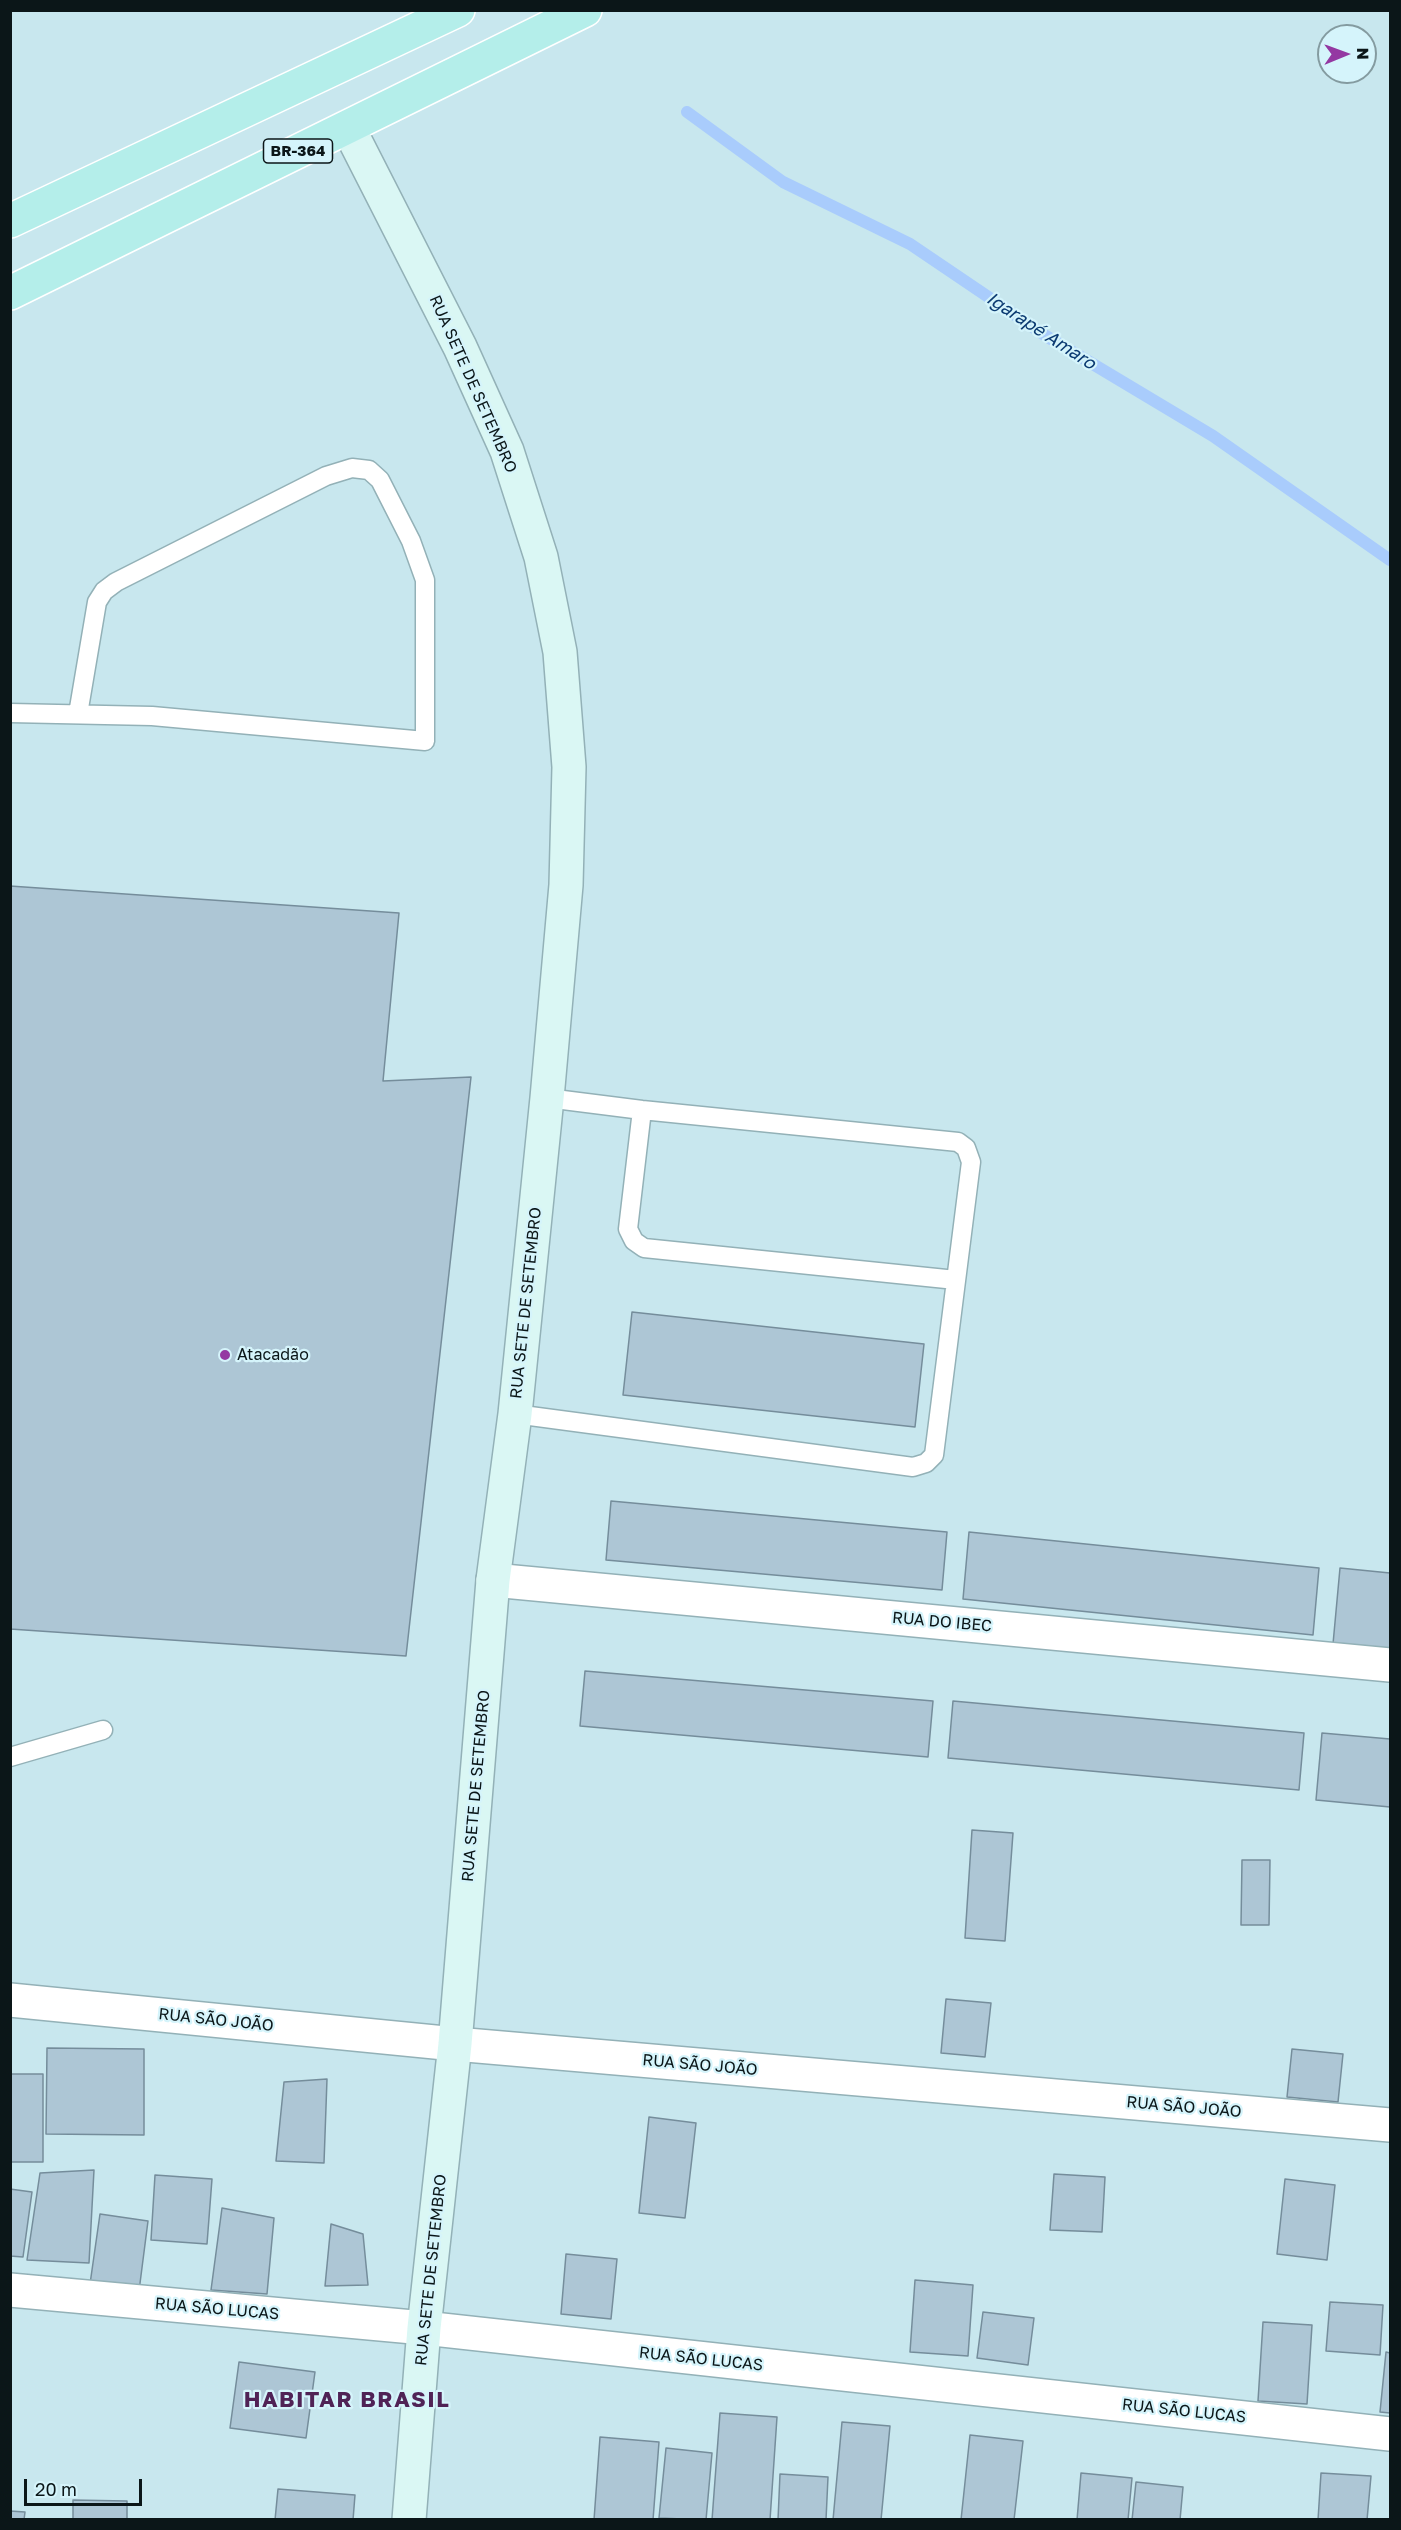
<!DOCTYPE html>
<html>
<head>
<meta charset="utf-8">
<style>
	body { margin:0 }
	#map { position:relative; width:1401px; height:2530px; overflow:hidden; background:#c8e7ee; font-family:"Golos Text",sans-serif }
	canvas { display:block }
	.frame { position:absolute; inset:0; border:12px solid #0b1618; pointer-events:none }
	.north { position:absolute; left:1317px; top:24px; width:60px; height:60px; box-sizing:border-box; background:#d5f4fb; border:2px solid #849ba0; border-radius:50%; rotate:89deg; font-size:16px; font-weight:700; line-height:24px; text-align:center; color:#0b1618 }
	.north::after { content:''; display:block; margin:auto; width:21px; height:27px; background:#9438a2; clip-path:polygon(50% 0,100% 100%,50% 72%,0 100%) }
	.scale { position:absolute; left:24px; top:2479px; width:118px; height:27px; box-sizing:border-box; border:3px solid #0b1618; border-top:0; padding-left:8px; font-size:18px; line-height:21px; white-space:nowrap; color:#0b1618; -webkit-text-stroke:4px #d5f4fb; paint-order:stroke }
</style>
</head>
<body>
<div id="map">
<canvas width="1401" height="2530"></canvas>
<div class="frame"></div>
<div class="north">N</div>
<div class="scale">20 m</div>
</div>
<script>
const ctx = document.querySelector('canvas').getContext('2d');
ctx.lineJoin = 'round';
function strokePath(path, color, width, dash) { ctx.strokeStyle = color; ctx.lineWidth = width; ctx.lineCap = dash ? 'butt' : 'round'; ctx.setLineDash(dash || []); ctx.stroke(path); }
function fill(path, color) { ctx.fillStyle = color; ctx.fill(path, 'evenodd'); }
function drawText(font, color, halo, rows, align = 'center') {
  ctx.font = font + ' "Golos Text",sans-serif'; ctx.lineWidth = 4.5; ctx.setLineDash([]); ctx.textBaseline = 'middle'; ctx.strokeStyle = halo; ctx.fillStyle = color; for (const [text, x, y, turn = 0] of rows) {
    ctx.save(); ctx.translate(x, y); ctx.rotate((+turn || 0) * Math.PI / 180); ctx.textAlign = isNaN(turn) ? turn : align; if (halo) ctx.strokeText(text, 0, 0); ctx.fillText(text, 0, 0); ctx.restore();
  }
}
const stream = new Path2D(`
	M 687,112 L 783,182 L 910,244 L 1046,336 L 1213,436 L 1390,560`);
const building = new Path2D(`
	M 10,886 L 399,913 L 383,1081 L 471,1077 L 406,1656 L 10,1629 Z
	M 632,1312 L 924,1344 L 915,1427 L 623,1395 Z
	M 611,1501 L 947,1532 L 942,1590 L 606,1560 Z
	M 969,1532 L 1319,1568 L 1313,1635 L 963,1599 Z
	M 1340,1568 L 1390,1573 L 1390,1650 L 1333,1644 Z
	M 585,1671 L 933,1701 L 928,1757 L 580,1726 Z
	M 953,1701 L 1304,1733 L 1299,1790 L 948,1758 Z
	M 1322,1733 L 1390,1739 L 1390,1807 L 1316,1800 Z
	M 972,1830 L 1013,1833 L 1005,1941 L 965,1938 Z
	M 1242,1860 L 1270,1860 L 1269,1925 L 1241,1925 Z
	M 946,1999 L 991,2003 L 985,2057 L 941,2053 Z
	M 47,2048 L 144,2049 L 144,2135 L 46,2134 Z
	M 1292,2049 L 1343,2054 L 1338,2102 L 1287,2097 Z
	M 10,2074 L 43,2074 L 43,2162 L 10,2162 Z
	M 327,2079 L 324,2163 L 276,2161 L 284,2082 Z
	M 649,2117 L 696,2123 L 685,2218 L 639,2213 Z
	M 94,2170 L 89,2263 L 27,2260 L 40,2173 Z
	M 1054,2174 L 1105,2177 L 1102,2232 L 1050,2230 Z
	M 155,2175 L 212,2179 L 207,2244 L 151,2240 Z
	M 1285,2179 L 1335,2185 L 1327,2260 L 1277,2254 Z
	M 10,2189 L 32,2192 L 23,2257 L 10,2256 Z
	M 222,2208 L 274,2218 L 267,2294 L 211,2290 Z
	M 100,2214 L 148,2221 L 139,2291 L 90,2284 Z
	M 331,2224 L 363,2234 L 368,2285 L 325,2286 Z
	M 566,2254 L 617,2259 L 611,2319 L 561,2314 Z
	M 915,2280 L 973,2285 L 968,2356 L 910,2352 Z
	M 1330,2302 L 1383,2305 L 1380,2355 L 1326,2351 Z
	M 983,2312 L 1034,2318 L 1028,2365 L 977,2358 Z
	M 1263,2322 L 1312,2325 L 1307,2404 L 1258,2401 Z
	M 1386,2352 L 1390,2353 L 1390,2413 L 1380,2412 Z
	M 239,2362 L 315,2372 L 306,2438 L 230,2428 Z
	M 720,2413 L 777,2417 L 770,2520 L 712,2520 Z
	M 842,2422 L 890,2426 L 881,2520 L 833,2520 Z
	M 970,2435 L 1023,2441 L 1014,2520 L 961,2520 Z
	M 600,2437 L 659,2442 L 653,2520 L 594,2520 Z
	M 666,2448 L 712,2453 L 706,2520 L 659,2518 Z
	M 1081,2473 L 1132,2478 L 1128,2520 L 1077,2520 Z
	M 1321,2473 L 1371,2476 L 1367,2520 L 1318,2520 Z
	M 780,2474 L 828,2477 L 826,2520 L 778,2520 Z
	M 1136,2482 L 1183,2487 L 1180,2520 L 1132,2520 Z
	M 278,2489 L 355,2495 L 353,2520 L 275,2520 Z
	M 73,2500 L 127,2501 L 127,2520 L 73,2520 Z
	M 10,2511 L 25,2512 L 24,2520 L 10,2520 Z`);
const lane = new Path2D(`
	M 10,713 L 152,716 L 425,741 L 425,580 L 411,541 L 380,480 L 369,470 L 352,468 L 326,476 L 116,582 L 104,591 L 97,602 L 78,714
	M 642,1110 L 628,1229 L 634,1241 L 644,1248 L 956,1280
	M 515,1414 L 913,1467 L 926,1463 L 934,1455 L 971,1162 L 966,1148 L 958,1142 L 642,1110 L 547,1098
	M 10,1757 L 103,1730`);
const street = new Path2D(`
	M 493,1580 L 1390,1665
	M 10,2000 L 455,2044 L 1390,2125
	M 10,2290 L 424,2328 L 1390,2434`);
const secondary = new Path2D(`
	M 348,127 L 460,347 L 507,451 L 541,557 L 560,652 L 569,767 L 566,885 L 547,1098 L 515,1414 L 493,1580 L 455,2044 L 424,2328 L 409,2520`);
const primary = new Path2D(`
	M 10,221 L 458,10
	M 10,293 L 585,10`);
const markers = [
	[225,1355,6,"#9438a2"]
];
const shields = [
	[298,151,69]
];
const shieldNames = [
	["BR-364",298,151]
];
const streetNames = [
	["RUA SETE DE SETEMBRO",473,384,66],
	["RUA SETE DE SETEMBRO",526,1303,-84],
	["RUA DO IBEC",942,1622,5],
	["RUA SETE DE SETEMBRO",476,1786,-85],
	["RUA SÃO JOÃO",216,2020,6],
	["RUA SÃO JOÃO",700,2065,5],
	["RUA SÃO JOÃO",1184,2107,5],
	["RUA SETE DE SETEMBRO",431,2270,-84],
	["RUA SÃO LUCAS",217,2309,5],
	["RUA SÃO LUCAS",701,2359,6],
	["RUA SÃO LUCAS",1184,2411,6]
];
const poiNames = [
	["Atacadão",237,1355]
];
const waterNames = [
	["Igarapé Amaro",1041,331,33]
];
const districtNames = [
	["HABITAR BRASIL",347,2400]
];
strokePath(stream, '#a9ccfc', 12);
fill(building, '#adc6d5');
strokePath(building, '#758d9b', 1.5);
strokePath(lane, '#93b1b7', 21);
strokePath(street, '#93b1b7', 36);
strokePath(secondary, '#93b1b7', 36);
strokePath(primary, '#fff', 36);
strokePath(lane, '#fff', 18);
strokePath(street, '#fff', 33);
strokePath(secondary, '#daf7f4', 33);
strokePath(primary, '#b4eeea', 33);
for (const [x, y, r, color] of markers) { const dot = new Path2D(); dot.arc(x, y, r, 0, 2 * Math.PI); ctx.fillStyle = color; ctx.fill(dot); strokePath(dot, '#d5f4fb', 2); }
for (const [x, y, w] of shields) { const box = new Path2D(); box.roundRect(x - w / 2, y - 12, w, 24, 4.5); ctx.fillStyle = '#d5f4fb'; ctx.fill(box); strokePath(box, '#0b1618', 1.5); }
drawText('bold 15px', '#0b1618', null, shieldNames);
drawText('16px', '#0b1618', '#d5f4fb', streetNames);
drawText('16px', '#0b1618', '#d5f4fb', poiNames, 'left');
drawText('italic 18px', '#0c3b72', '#d5f4fb', waterNames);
ctx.letterSpacing = '1.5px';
drawText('bold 22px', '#502356', '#d5f4fb', districtNames);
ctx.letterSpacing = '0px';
</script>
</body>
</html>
